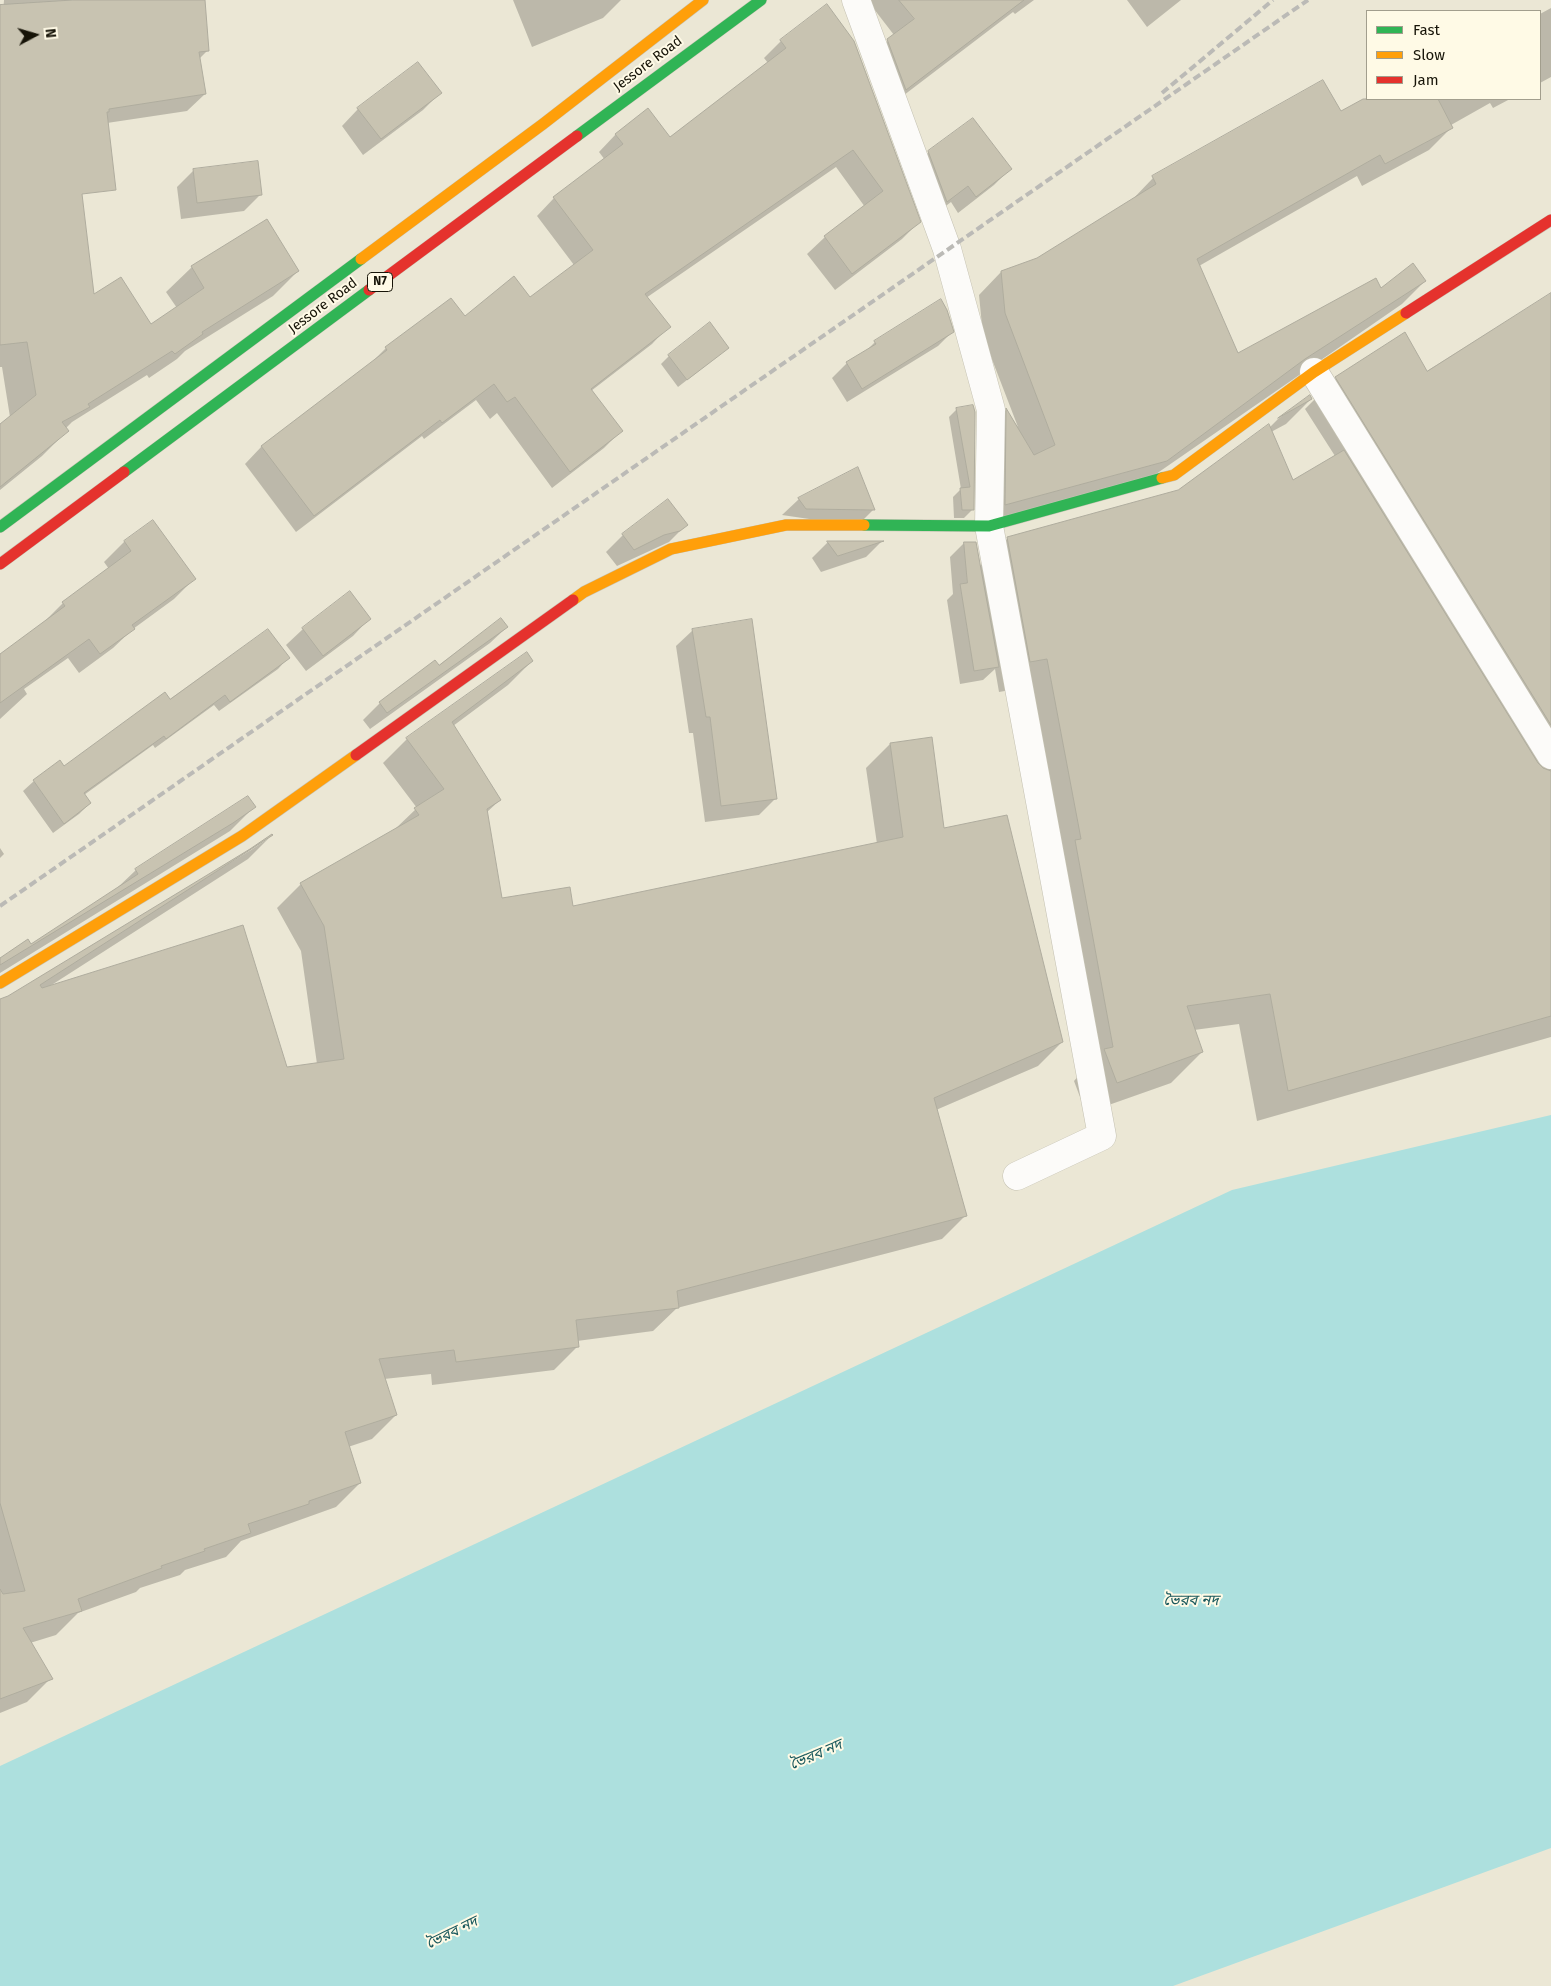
<!DOCTYPE html>
<html>
<head>
<meta charset="utf-8">
<style>
	body { margin:0 }
	#map { position:relative; width:1551px; height:1986px; overflow:hidden; background:#ebe7d5; font-family:"Fira Sans",sans-serif }
	canvas { display:block }
	.legend { position:absolute; left:1366px; top:10px; width:175px; height:90px; box-sizing:border-box; background:#fffae6; border:1px solid #a29e8d; margin:0; padding:6px 9px; list-style:none; font-size:15px; color:#171408 }
	.legend li { display:flex; align-items:center; gap:10px; height:25px }
	.legend b { width:25px; border:1px solid #a29e8d }
	.north { position:absolute; left:10px; top:10px; width:50px; height:50px; -webkit-text-stroke:4px #fffae6; paint-order:stroke; rotate:84deg; font-size:14px; font-weight:700; line-height:20px; text-align:center; color:#171408 }
	.north::after { content:''; display:block; margin:auto; width:18px; height:22px; background:#171408; clip-path:polygon(50% 0,100% 100%,50% 72%,0 100%) }
</style>
</head>
<body>
<div id="map">
<canvas width="1551" height="1986"></canvas>
<ul class="legend">
<li><b style="height:6px;background:#30b455"></b>Fast</li>
<li><b style="height:6px;background:#ff9f0a"></b>Slow</li>
<li><b style="height:6px;background:#e5322d"></b>Jam</li>
</ul>
<div class="north">N</div>
</div>
<script>
const ctx = document.querySelector('canvas').getContext('2d');
ctx.lineJoin = 'round';
function fill(path, color) { ctx.fillStyle = color; ctx.fill(path, 'evenodd'); }
function strokePath(path, color, width, dash) { ctx.strokeStyle = color; ctx.lineWidth = width; ctx.lineCap = dash ? 'butt' : 'round'; ctx.setLineDash(dash || []); ctx.stroke(path); }
function drawText(font, color, halo, rows, align = 'center') {
  ctx.font = font + ' "Fira Sans","Noto Sans Bengali",sans-serif'; ctx.lineWidth = 4; ctx.setLineDash([]); ctx.textBaseline = 'middle'; ctx.strokeStyle = halo; ctx.fillStyle = color; for (const [text, x, y, turn = 0] of rows) {
    ctx.save(); ctx.translate(x, y); ctx.rotate((+turn || 0) * Math.PI / 180); ctx.textAlign = isNaN(turn) ? turn : align; if (halo) ctx.strokeText(text, 0, 0); ctx.fillText(text, 0, 0); ctx.restore();
  }
}
const water = new Path2D(`
	M 1551,1115 L 1551,1848 L 1173,1986 L 0,1986 L 0,1766 L 1232,1190 Z`);
const shadow = new Path2D(`
	M 4,0 L 204,0 L 208,50 L 199,59 L 205,94 L 187,111 L 107,123 L 0,144 L 0,26 L 2,26 Z
	M 513,0 L 621,0 L 603,18 L 532,47 Z
	M 867,0 L 1034,0 L 1015,14 L 1013,12 L 887,108 L 869,59 L 894,35 Z
	M 1127,0 L 1181,0 L 1147,27 Z
	M 1551,8 L 1551,77 L 1540,83 L 1540,14 Z
	M 781,41 L 919,222 L 902,239 L 835,290 L 807,254 L 825,237 L 865,207 L 836,167 L 646,298 L 669,326 L 652,344 L 591,391 L 621,431 L 604,448 L 552,488 L 497,413 L 490,419 L 476,400 L 424,439 L 422,436 L 296,532 L 245,464 L 262,446 L 369,365 L 386,348 L 465,318 L 530,298 L 574,265 L 537,216 L 554,198 L 605,160 L 599,152 L 616,134 L 669,138 L 768,63 L 764,58 Z
	M 440,93 L 423,110 L 363,155 L 342,126 L 358,109 Z
	M 1367,98 L 1510,99 L 1493,108 L 1490,103 L 1451,125 L 1452,127 L 1429,150 L 1362,186 L 1357,176 L 1199,266 L 1238,355 L 1381,290 L 1425,281 L 1402,304 L 1143,483 L 983,527 L 984,432 L 1006,410 L 1018,427 L 983,336 L 979,295 L 1001,272 L 1037,259 L 1131,201 L 1153,178 L 1340,112 Z
	M 929,152 L 1010,169 L 994,185 L 958,213 L 951,202 L 930,218 L 912,169 Z
	M 194,170 L 261,194 L 244,211 L 181,219 L 177,187 Z
	M 0,177 L 93,296 L 151,326 L 177,308 L 166,292 L 192,267 L 267,221 L 298,271 L 273,296 L 185,351 L 177,359 L 149,378 L 147,375 L 72,422 L 65,429 L 67,431 L 42,456 L 0,490 L 0,425 L 10,417 L 2,367 L 0,367 Z
	M 1551,295 L 1551,1037 L 1257,1121 L 1239,1024 L 1194,1030 L 1202,1052 L 1171,1083 L 1086,1113 L 1074,1081 L 1081,1073 L 1016,689 L 999,692 L 995,669 L 983,680 L 960,684 L 947,600 L 953,594 L 950,557 L 964,543 L 979,567 L 1008,538 L 1179,491 L 1269,428 L 1278,419 L 1309,396 L 1311,399 L 1286,424 L 1271,432 L 1293,482 L 1335,456 L 1305,409 L 1336,378 L 1426,373 Z
	M 952,332 L 938,346 L 847,402 L 832,378 L 847,363 L 864,353 L 875,342 Z
	M 719,355 L 678,387 L 661,364 L 669,356 Z
	M 973,407 L 972,510 L 964,518 L 954,518 L 953,497 L 961,489 L 949,417 L 957,409 Z
	M 799,499 L 873,510 L 857,526 L 782,515 Z
	M 668,501 L 686,525 L 669,542 L 617,566 L 606,552 L 623,535 Z
	M 153,522 L 194,579 L 174,599 L 133,629 L 113,648 L 79,673 L 68,658 L 24,689 L 27,694 L 0,719 L 0,659 L 43,623 L 63,603 L 109,569 L 104,562 L 124,542 Z
	M 828,542 L 881,542 L 866,557 L 821,572 L 812,558 Z
	M 369,619 L 353,636 L 306,671 L 286,645 L 303,629 Z
	M 507,627 L 490,643 L 370,729 L 363,720 L 380,703 Z
	M 693,630 L 776,798 L 759,815 L 705,822 L 693,733 L 689,733 L 676,646 Z
	M 527,654 L 532,661 L 508,685 L 453,726 L 500,800 L 486,813 L 501,900 L 572,907 L 877,844 L 866,768 L 890,744 L 943,830 L 1062,1042 L 1038,1066 L 936,1110 L 966,1215 L 942,1239 L 677,1308 L 653,1331 L 577,1341 L 578,1346 L 554,1370 L 432,1385 L 431,1374 L 384,1379 L 396,1415 L 372,1439 L 348,1447 L 360,1483 L 336,1507 L 241,1541 L 226,1557 L 185,1570 L 180,1575 L 140,1588 L 136,1592 L 78,1613 L 56,1635 L 30,1643 L 51,1678 L 27,1702 L 0,1713 L 0,1000 L 9,998 L 251,850 L 269,838 L 248,859 L 50,986 L 286,1068 L 317,1064 L 301,951 L 277,908 L 301,884 L 393,831 L 417,808 L 383,763 L 407,739 Z
	M 288,658 L 278,669 L 219,711 L 214,705 L 155,748 L 153,745 L 84,795 L 90,803 L 79,814 L 53,833 L 23,791 L 34,781 L 60,762 L 64,767 Z
	M 254,807 L 230,831 L 0,973 L 0,960 L 31,946 L 115,890 L 136,870 Z
	M 0,848 L 4,854 L 0,858 Z`);
const building = new Path2D(`
	M 73,0 L 205,0 L 209,51 L 199,52 L 206,94 L 109,109 L 109,112 L 107,112 L 116,190 L 82,194 L 94,294 L 121,277 L 151,324 L 204,288 L 191,266 L 267,219 L 299,271 L 202,332 L 203,334 L 175,354 L 172,351 L 88,404 L 90,407 L 62,422 L 69,431 L 0,487 L 0,424 L 36,395 L 27,342 L 0,345 L 0,5 Z
	M 899,0 L 1024,0 L 906,90 L 887,39 L 914,19 Z
	M 827,4 L 854,41 L 921,222 L 852,274 L 824,236 L 883,191 L 853,150 L 645,294 L 671,327 L 591,389 L 623,431 L 570,472 L 515,397 L 507,402 L 494,384 L 442,423 L 440,420 L 314,516 L 261,446 L 387,350 L 385,347 L 451,298 L 465,316 L 514,276 L 530,297 L 593,250 L 553,197 L 623,144 L 615,134 L 648,108 L 670,137 L 786,48 L 780,40 Z
	M 418,62 L 442,93 L 381,139 L 357,108 Z
	M 1323,80 L 1341,111 L 1363,99 L 1438,99 L 1453,128 L 1385,164 L 1380,155 L 1197,259 L 1238,353 L 1376,278 L 1381,288 L 1413,263 L 1426,281 L 1305,359 L 1167,461 L 1005,505 L 1006,408 L 1034,455 L 1055,445 L 1005,313 L 1001,271 L 1037,258 L 1156,184 L 1152,176 Z
	M 973,118 L 1012,169 L 976,197 L 968,186 L 947,202 L 928,151 Z
	M 258,161 L 262,195 L 197,203 L 193,169 Z
	M 1551,293 L 1551,725 L 1335,377 L 1405,332 L 1427,371 Z
	M 941,299 L 947,310 L 954,332 L 862,389 L 846,362 L 876,344 L 874,341 Z
	M 710,322 L 729,348 L 687,380 L 668,355 Z
	M 1310,395 L 1312,399 L 1278,418 Z
	M 973,405 L 975,412 L 974,510 L 962,510 L 960,488 L 970,487 L 956,408 Z
	M 1269,424 L 1293,480 L 1344,450 L 1538,763 L 1543,768 L 1551,771 L 1551,1016 L 1288,1091 L 1270,994 L 1187,1006 L 1203,1052 L 1117,1083 L 1104,1049 L 1113,1047 L 1075,840 L 1081,839 L 1047,659 L 1030,662 L 1007,537 L 1178,490 Z
	M 858,467 L 875,510 L 806,509 L 798,498 Z
	M 668,499 L 688,525 L 680,531 L 664,535 L 634,550 L 622,534 Z
	M 153,520 L 196,579 L 132,625 L 135,629 L 100,654 L 89,639 L 0,703 L 0,654 L 65,606 L 62,602 L 131,551 L 124,541 Z
	M 827,541 L 884,541 L 838,556 Z
	M 964,542 L 976,542 L 999,667 L 974,671 L 960,584 L 967,583 Z
	M 350,591 L 371,619 L 323,656 L 302,628 Z
	M 501,618 L 508,627 L 387,713 L 379,702 L 435,660 L 439,665 Z
	M 752,619 L 777,799 L 721,806 L 710,717 L 706,717 L 692,629 Z
	M 268,629 L 290,658 L 230,702 L 225,695 L 166,739 L 164,736 L 84,793 L 91,803 L 64,824 L 33,780 L 60,760 L 64,766 L 165,692 L 170,699 Z
	M 527,652 L 533,661 L 452,722 L 501,800 L 487,809 L 502,898 L 570,887 L 573,906 L 903,837 L 890,743 L 932,737 L 944,828 L 1007,815 L 1063,1042 L 934,1098 L 967,1216 L 677,1291 L 679,1308 L 576,1320 L 579,1347 L 456,1362 L 454,1350 L 379,1359 L 397,1415 L 345,1432 L 361,1483 L 309,1501 L 309,1504 L 248,1524 L 251,1533 L 204,1549 L 205,1551 L 161,1566 L 162,1568 L 78,1599 L 82,1611 L 23,1628 L 53,1679 L 0,1699 L 0,1589 L 3,1594 L 25,1591 L 0,1503 L 0,999 L 8,996 L 250,849 L 272,834 L 273,835 L 40,985 L 42,988 L 243,925 L 287,1067 L 344,1059 L 324,926 L 300,883 L 419,815 L 414,808 L 444,789 L 406,738 Z
	M 248,796 L 256,807 L 233,823 L 0,965 L 0,958 L 28,939 L 31,944 L 138,874 L 135,869 Z`);
const street = new Path2D(`
	M 856,0 L 947,249 L 991,410 L 989,526 L 1102,1136 L 1017,1176
	M 1314,372 L 1551,755`);
const fast = new Path2D(`
	M 577,136 L 761,0
	M 124,472 L 369,290
	M 864,525 L 989,526 L 1162,478
	M 0,527 L 361,259`);
const slow = new Path2D(`
	M 361,259 L 543,124 L 703,0
	M 1162,478 L 1174,475 L 1314,372 L 1406,313
	M 573,600 L 584,592 L 671,549 L 786,525 L 864,525
	M 0,983 L 242,836 L 356,755`);
const jam = new Path2D(`
	M 369,290 L 577,136
	M 1406,313 L 1551,220
	M 0,564 L 124,472
	M 356,755 L 573,600`);
const rail = new Path2D(`
	M 1162,93 L 1273,0
	M 0,906 L 1308,0`);
const shields = [
	[380,282,25]
];
const shieldNames = [
	["N7",380,282]
];
const streetNames = [
	["Jessore Road",648,64,-37],
	["Jessore Road",323,306,-37]
];
const waterNames = [
	["ভৈরব নদ",1191,1601],
	["ভৈরব নদ",816,1755,-23],
	["ভৈরব নদ",452,1933,-26]
];
fill(water, '#ade0de');
fill(shadow, '#0003');
fill(building, '#c8c3b1');
strokePath(building, '#afac9e', 1);
strokePath(street, '#c4c1b2', 29);
strokePath(fast, '#c4c1b2', 12);
strokePath(slow, '#c4c1b2', 12);
strokePath(jam, '#c4c1b2', 12);
strokePath(street, '#fcfbf9', 28);
strokePath(fast, '#30b455', 11);
strokePath(slow, '#ff9f0a', 11);
strokePath(jam, '#e5322d', 11);
strokePath(rail, '#bbbab6', 4, [8, 4]);
for (const [x, y, w] of shields) { const box = new Path2D(); box.roundRect(x - w / 2, y - 9.5, w, 19, 4); ctx.fillStyle = '#fffae6'; ctx.fill(box); strokePath(box, '#171408', 1); }
drawText('bold 12px', '#171408', null, shieldNames);
drawText('14px', '#171408', '#fffae6', streetNames);
drawText('italic 15px', '#19585c', '#fffae6', waterNames);
</script>
</body>
</html>
